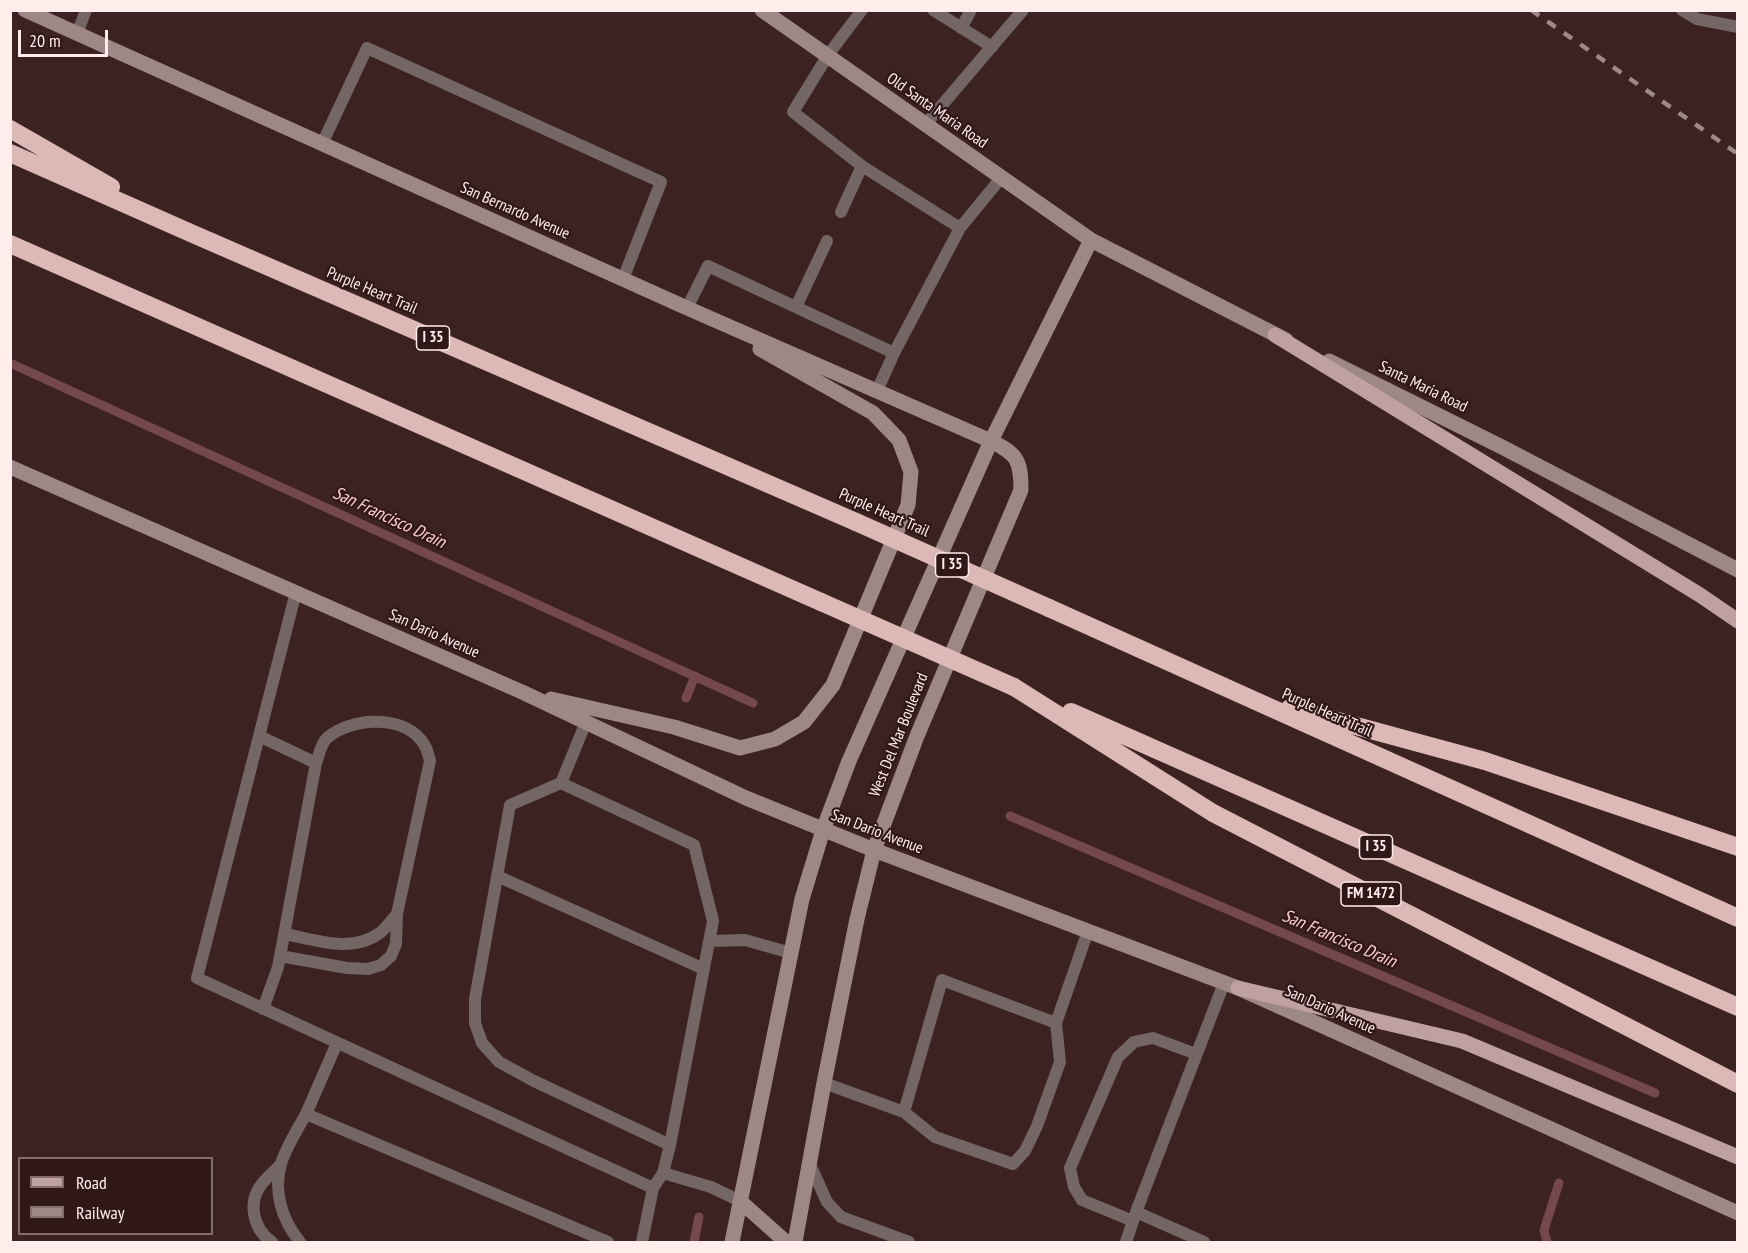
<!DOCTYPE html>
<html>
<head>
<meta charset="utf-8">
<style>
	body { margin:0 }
	#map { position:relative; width:1748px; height:1253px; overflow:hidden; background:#3c2221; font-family:"PT Sans Narrow",sans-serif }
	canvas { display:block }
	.frame { position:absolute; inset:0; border:12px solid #ffedec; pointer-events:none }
	.legend { position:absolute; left:18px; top:1157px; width:195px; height:78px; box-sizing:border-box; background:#311818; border:2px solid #836d6d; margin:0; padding:8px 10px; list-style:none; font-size:18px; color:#ffedec }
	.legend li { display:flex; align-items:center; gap:12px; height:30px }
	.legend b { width:30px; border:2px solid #836d6d }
	.scale { position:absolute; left:18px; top:30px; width:90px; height:27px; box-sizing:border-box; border:3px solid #ffedec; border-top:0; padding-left:8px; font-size:18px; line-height:21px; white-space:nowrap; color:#ffedec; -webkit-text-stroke:4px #311818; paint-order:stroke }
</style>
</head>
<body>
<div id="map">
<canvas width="1748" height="1253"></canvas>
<div class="frame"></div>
<ul class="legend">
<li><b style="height:8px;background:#bfa2a0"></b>Road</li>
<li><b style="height:8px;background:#9f8988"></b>Railway</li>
</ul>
<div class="scale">20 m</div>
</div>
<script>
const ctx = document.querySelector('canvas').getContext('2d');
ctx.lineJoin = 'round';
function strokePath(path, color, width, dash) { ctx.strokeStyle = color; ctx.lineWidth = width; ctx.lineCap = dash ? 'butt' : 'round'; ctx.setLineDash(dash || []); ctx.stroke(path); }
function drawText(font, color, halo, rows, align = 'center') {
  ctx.font = font + ' "PT Sans Narrow",sans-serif'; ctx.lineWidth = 4.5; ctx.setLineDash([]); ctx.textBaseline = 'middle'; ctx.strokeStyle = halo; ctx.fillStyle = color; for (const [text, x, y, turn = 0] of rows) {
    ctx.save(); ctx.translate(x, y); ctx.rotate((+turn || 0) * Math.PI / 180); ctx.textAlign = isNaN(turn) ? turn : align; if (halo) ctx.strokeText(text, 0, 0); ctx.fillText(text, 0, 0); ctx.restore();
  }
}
const stream = new Path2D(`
	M 10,363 L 753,703
	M 686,698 L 695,676
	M 1010,816 L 1655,1093
	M 694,1242 L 699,1217
	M 1547,1242 L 1544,1230 L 1559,1183`);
const lane = new Path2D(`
	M 862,10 L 828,55 L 793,112 L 862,166 L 960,228
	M 933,10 L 992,47
	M 1682,10 L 1697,19 L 1738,27
	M 961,28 L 970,12
	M 77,34 L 86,10
	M 925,125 L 1023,10
	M 322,144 L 367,48 L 661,182 L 623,279
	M 841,212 L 862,166
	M 796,307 L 827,241
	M 687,308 L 708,266 L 894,353
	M 877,391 L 894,353 L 960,228 L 1001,178
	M 296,592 L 197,978 L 653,1188 L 642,1242
	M 586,722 L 561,783 L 694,845 L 713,921 L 670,1145 L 663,1173 L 653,1188
	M 259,736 L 316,763 L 278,967 L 263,1009
	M 561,783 L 510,805 L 475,999 L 475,1023 L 482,1043 L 499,1062 L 534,1081 L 670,1145
	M 497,876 L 704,969
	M 285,934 C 316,940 353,954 381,932 C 387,927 392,920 397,914
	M 709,941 L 745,940 L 791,953
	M 280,956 L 347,968 L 368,969 L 381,965 L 391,956 L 396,944 L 397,914 L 430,761 C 428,753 427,747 421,740 C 400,714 350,718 327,738 C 321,743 319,756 316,763
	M 337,1043 L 306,1114 L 608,1242
	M 824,1083 L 904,1112 L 942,980 L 1056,1023 L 1088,931
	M 904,1112 L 935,1137 L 1013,1164 L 1025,1151 L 1037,1126 L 1060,1062 L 1056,1023
	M 809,1162 L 827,1202 L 841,1217 L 909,1242
	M 663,1173 L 711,1187 L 740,1201
	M 1133,1221 L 1082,1200 L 1074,1187 L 1070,1168 L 1118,1057 L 1134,1042 L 1153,1038 L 1196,1054
	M 272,1242 C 254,1230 247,1204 261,1185 C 267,1177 275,1171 281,1164
	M 300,1242 C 282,1220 273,1192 281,1164 C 286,1147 298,1129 306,1114
	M 1126,1242 L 1135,1215
	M 1204,1242 L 1136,1212 L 1224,983`);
const secondary = new Path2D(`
	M 25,10 L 687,308 L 991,441 C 1017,454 1021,460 1021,490 L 917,736 L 874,850 L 857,919 L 824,1083 L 795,1242
	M 762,10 L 1091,240 L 1286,340
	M 1329,361 L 1502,447 L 1738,570
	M 10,467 L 522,692 L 746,798 L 874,850 L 1238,988 L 1738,1213
	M 551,699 L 674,727 L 740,748 L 775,739 L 804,722 L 833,685 L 908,505 L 911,472 L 899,440 L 873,413 L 760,349
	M 740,1201 L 786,1242
	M 732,1242 L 802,899 L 823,830 L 849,761 L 991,441 L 1091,240`);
const primary = new Path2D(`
	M 1275,335 L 1700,595 L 1738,621
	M 1238,988 L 1462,1041 L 1738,1157`);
const highway = new Path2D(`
	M 10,129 L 111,187
	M 10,153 L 193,234 L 856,522
	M 10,244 L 821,602
	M 1049,608 L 1738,918
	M 1014,687 L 1213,813 L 1738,1084
	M 1290,708 L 1485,761 L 1738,847
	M 1071,712 L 1738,1007`);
const rail = new Path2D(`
	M 1531,10 L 1738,154`);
const highwayBridge = new Path2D(`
	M 856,522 L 1049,608
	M 821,602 L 1014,687`);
const shields = [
	[433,338,33],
	[952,565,33],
	[1376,847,33],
	[1371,894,60]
];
const shieldNames = [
	["I 35",433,338],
	["I 35",952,565],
	["I 35",1376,847],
	["FM 1472",1371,894]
];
const streetNames = [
	["Old Santa Maria Road",937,111,35],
	["San Bernardo Avenue",515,211,24],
	["Purple Heart Trail",372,291,23],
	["Santa Maria Road",1423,387,26],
	["Purple Heart Trail",884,513,24],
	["San Dario Avenue",434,634,24],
	["Purple Heart Trail",1327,713,24],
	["West Del Mar Boulevard",899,735,-68],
	["San Dario Avenue",877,832,21],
	["San Dario Avenue",1330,1010,24]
];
const waterNames = [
	["San Francisco Drain",389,518,25],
	["San Francisco Drain",1339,939,23]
];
strokePath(stream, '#74484c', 9);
strokePath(lane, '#746665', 12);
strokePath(secondary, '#9e8886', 15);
strokePath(primary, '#bfa2a0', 15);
strokePath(highway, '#dcb9b7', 18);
strokePath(rail, '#9f8988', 4.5, [10, 10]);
strokePath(highwayBridge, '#dcb9b7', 18);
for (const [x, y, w] of shields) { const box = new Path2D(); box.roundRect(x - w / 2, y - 12, w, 24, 4.5); ctx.fillStyle = '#311818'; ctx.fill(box); strokePath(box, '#ffedec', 1.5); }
drawText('bold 15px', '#ffedec', null, shieldNames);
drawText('16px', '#ffedec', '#311818', streetNames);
drawText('italic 18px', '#ffcecc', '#311818', waterNames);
</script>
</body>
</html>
